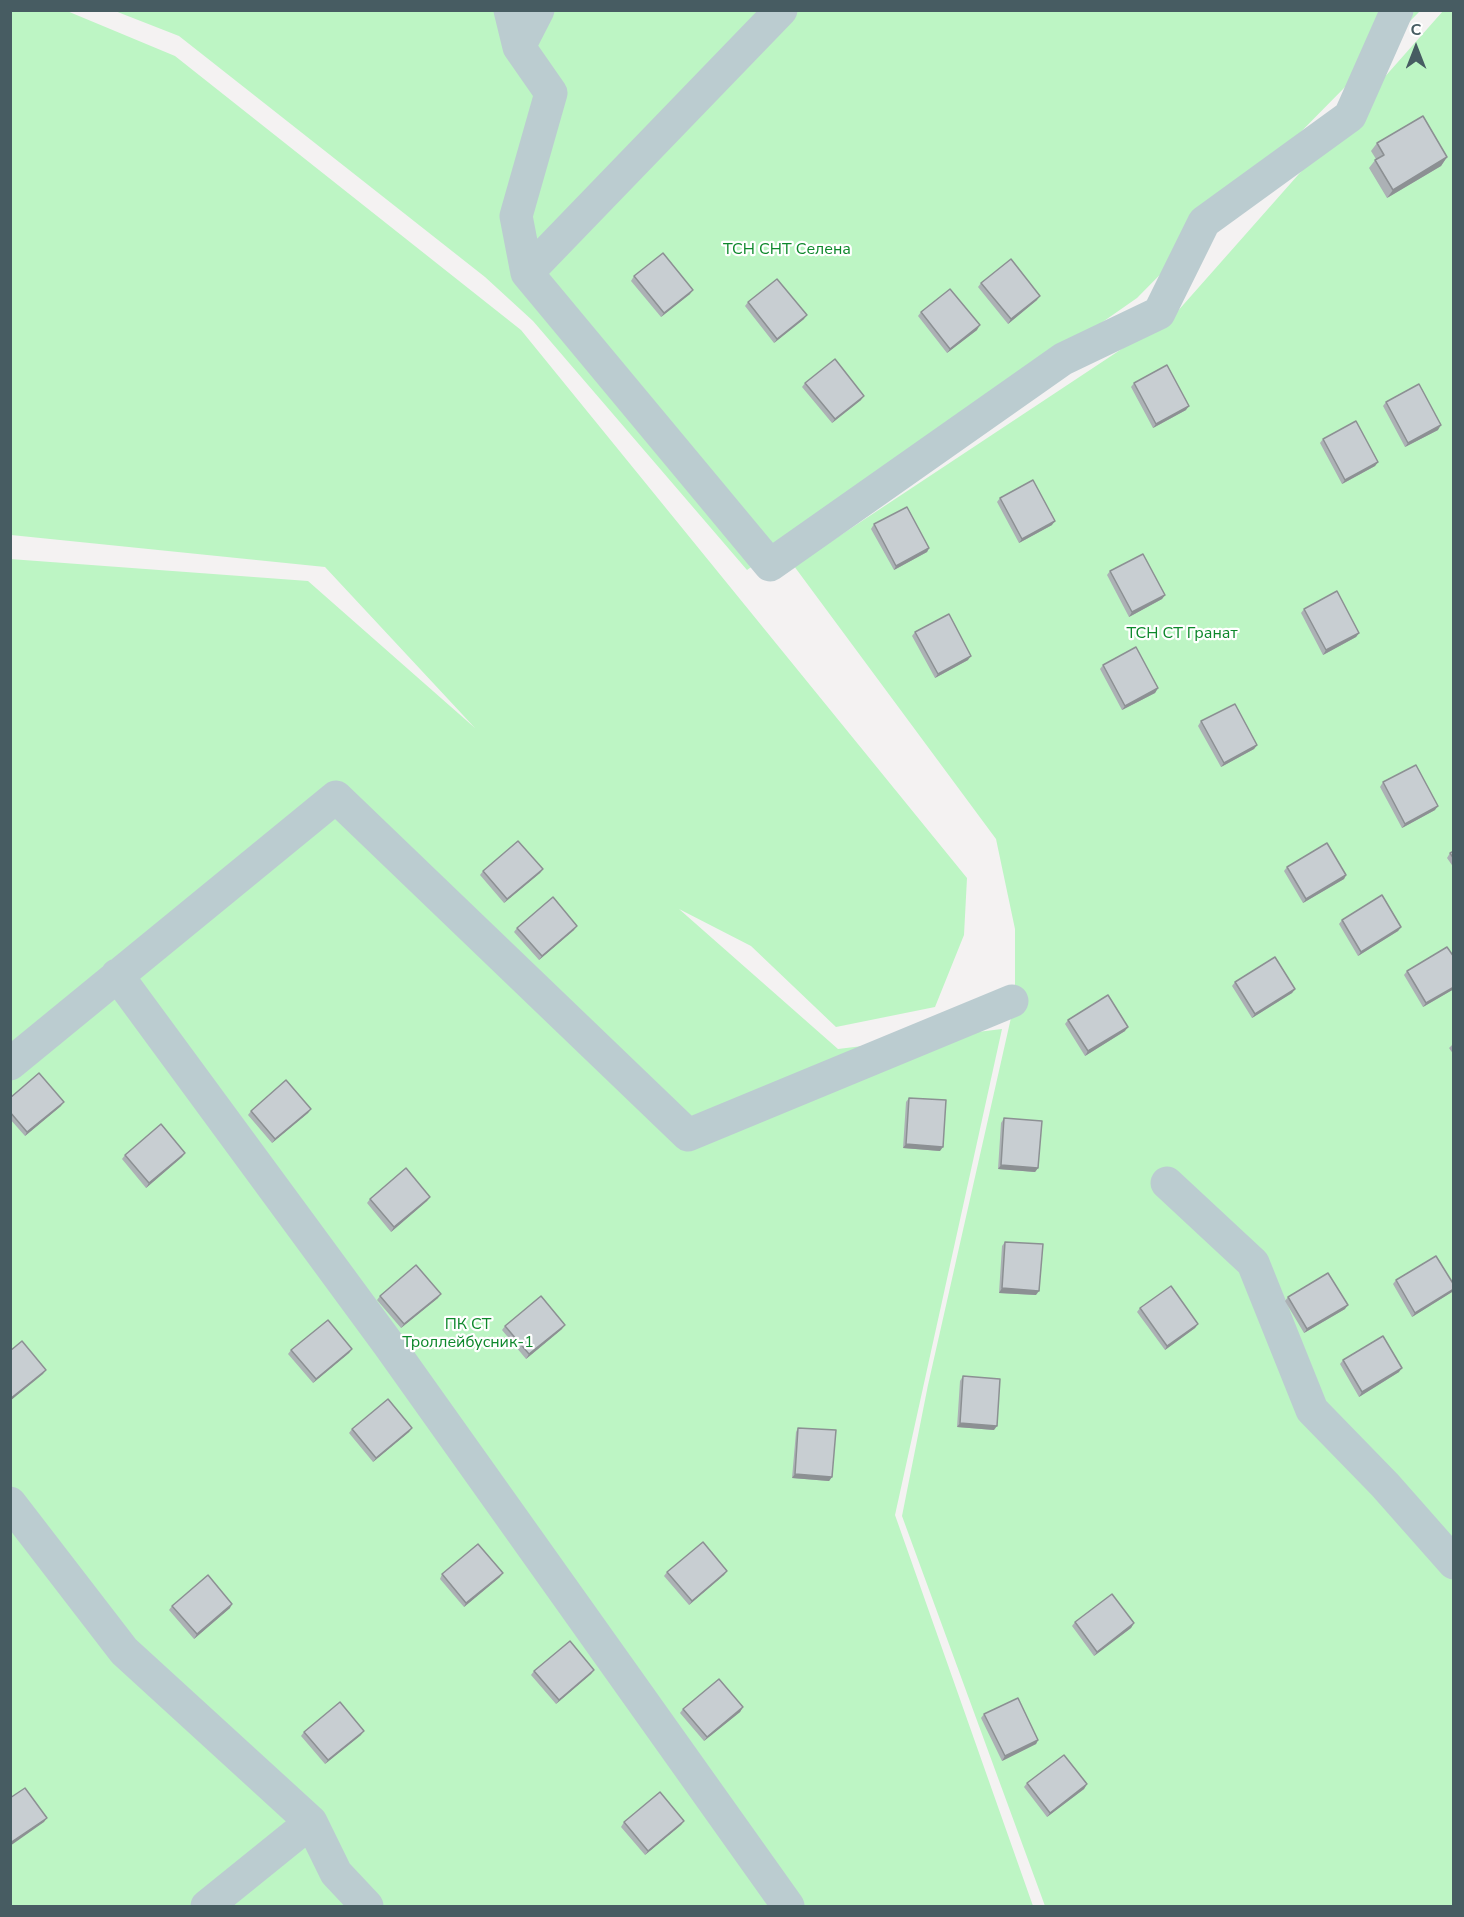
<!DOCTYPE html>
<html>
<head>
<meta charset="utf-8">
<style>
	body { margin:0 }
	#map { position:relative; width:1464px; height:1917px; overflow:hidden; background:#f4f2f2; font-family:"Nunito Sans",sans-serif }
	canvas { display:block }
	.frame { position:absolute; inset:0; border:12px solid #475c62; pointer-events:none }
	.north { position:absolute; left:1386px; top:18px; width:60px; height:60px; -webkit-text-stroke:4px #fff; paint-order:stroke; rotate:0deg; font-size:16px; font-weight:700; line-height:24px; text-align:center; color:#475c62 }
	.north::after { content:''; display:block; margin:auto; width:21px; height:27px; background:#475c62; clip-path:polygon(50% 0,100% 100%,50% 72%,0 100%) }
</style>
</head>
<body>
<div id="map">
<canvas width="1464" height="1917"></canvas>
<div class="frame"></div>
<div class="north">С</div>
</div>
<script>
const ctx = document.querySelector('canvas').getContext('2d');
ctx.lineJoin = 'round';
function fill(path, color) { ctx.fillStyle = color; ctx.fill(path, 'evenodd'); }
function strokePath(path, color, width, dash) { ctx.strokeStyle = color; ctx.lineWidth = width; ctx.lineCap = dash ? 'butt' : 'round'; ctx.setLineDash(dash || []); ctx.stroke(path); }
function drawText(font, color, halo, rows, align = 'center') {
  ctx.font = font + ' "Nunito Sans",sans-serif'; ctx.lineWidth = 4.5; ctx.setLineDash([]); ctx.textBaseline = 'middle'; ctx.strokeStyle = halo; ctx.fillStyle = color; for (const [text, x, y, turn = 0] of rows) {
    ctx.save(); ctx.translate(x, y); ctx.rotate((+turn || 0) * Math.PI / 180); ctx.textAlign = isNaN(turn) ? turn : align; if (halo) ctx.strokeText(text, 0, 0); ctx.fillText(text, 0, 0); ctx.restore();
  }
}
const green = new Path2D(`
	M 11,11 L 67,11 L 175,56 L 521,330 L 967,878 L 964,935 L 935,1007 L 836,1027 L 751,946 L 679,909 L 838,1049 L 1002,1029 L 895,1515 L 1033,1906 L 11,1906 L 10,559 L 308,581 L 475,728 L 325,567 L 11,535 Z
	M 115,11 L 1420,11 L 1137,298 L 747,570 L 533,321 L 485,277 L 179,36 Z
	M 1443,11 L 1453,11 L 1453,1906 L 1045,1906 L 902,1516 L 928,1385 L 1015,1000 L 1015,929 L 996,839 L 794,566 L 1176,313 Z`);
const minor = new Path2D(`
	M 510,10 L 519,47 L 551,93 L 516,216 L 527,273 L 770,565 L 1063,359 L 1159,313 L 1204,222 L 1350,116 L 1397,10
	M 519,47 L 538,10
	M 527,273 L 781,10
	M 117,975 L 389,1345 L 788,1906
	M 10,1064 L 336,797 L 688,1135 L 1012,1001
	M 1167,1183 L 1253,1263 L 1312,1410 L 1385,1485 L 1454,1563
	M 10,1503 L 124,1651 L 311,1822 L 336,1873 L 367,1906
	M 207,1906 L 311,1822`);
const wall = new Path2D(`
	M 1377,143 L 1447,157 L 1441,166 L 1387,198 L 1369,168 L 1376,159 L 1371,151 Z
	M 634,276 L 690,294 L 661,317 L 631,281 Z
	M 981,283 L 1037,300 L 1008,324 L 978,287 Z
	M 748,302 L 804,319 L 774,343 L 745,306 Z
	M 921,312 L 977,330 L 947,353 L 918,316 Z
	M 805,383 L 861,400 L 832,423 L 802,387 Z
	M 1134,383 L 1186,410 L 1153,428 L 1131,387 Z
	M 1386,402 L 1438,430 L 1405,447 L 1383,406 Z
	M 1323,439 L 1378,462 L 1375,466 L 1342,484 L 1320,443 Z
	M 1000,498 L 1052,525 L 1019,543 L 997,502 Z
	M 874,524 L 929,548 L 927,552 L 894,570 L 871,529 Z
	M 1110,571 L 1165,595 L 1162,599 L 1129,617 L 1107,575 Z
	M 1304,609 L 1359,633 L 1356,637 L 1323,655 L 1301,613 Z
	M 915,632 L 968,660 L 935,678 L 912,636 Z
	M 1103,665 L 1158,688 L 1155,693 L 1122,710 L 1100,669 Z
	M 1201,721 L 1257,745 L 1254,749 L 1221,767 L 1198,726 Z
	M 1383,782 L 1435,810 L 1402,828 L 1380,787 Z
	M 1454,851 L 1454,868 L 1447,858 L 1450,853 Z
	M 1287,867 L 1346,875 L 1344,879 L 1303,903 L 1284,871 Z
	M 543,869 L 540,873 L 504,903 L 480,875 L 483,871 Z
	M 1342,920 L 1401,927 L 1398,931 L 1358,956 L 1339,924 Z
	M 517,928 L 574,930 L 539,960 L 514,932 Z
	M 1407,971 L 1454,989 L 1423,1007 L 1404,975 Z
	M 1235,982 L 1295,989 L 1292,993 L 1252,1018 L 1232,986 Z
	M 1068,1020 L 1125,1031 L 1085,1056 L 1065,1024 Z
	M 1454,1043 L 1454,1055 L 1449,1048 Z
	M 10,1098 L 61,1106 L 25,1136 L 10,1119 Z
	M 909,1098 L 940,1151 L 903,1148 L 906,1102 Z
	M 311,1109 L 308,1113 L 272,1143 L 248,1115 L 251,1111 Z
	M 1004,1118 L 1038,1168 L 1035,1172 L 998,1169 L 1001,1123 Z
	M 185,1153 L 182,1157 L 146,1188 L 122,1159 L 125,1155 Z
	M 430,1197 L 427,1201 L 391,1232 L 367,1203 L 370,1199 Z
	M 1005,1242 L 1036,1295 L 999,1293 L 1002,1246 Z
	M 1396,1280 L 1454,1285 L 1454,1290 L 1452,1292 L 1412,1317 L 1393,1284 Z
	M 380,1296 L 438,1298 L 401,1328 L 377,1300 Z
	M 1288,1297 L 1345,1309 L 1304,1333 L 1285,1301 Z
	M 1140,1308 L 1198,1324 L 1195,1328 L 1165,1350 L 1137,1312 Z
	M 505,1326 L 562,1329 L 526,1359 L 502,1330 Z
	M 352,1349 L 349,1353 L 313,1383 L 288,1354 L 291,1350 Z
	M 1343,1360 L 1399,1372 L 1359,1397 L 1340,1364 Z
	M 963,1376 L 994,1430 L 957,1427 L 960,1381 Z
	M 412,1428 L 409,1432 L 373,1462 L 349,1433 L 352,1429 Z
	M 798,1428 L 832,1477 L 829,1481 L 792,1478 L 796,1432 Z
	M 727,1571 L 724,1575 L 689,1605 L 664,1576 L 667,1572 Z
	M 442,1574 L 500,1577 L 464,1607 L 440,1579 Z
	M 172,1606 L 230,1608 L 194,1639 L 169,1610 Z
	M 1075,1622 L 1134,1623 L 1131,1628 L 1094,1656 L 1072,1626 Z
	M 594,1670 L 591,1674 L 556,1704 L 531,1675 L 534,1671 Z
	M 743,1707 L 740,1712 L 704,1741 L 680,1713 L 683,1709 Z
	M 984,1714 L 1038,1740 L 1036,1744 L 1002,1761 L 981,1718 Z
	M 304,1732 L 361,1735 L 325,1764 L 301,1736 Z
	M 1027,1783 L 1087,1784 L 1084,1789 L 1047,1817 L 1024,1787 Z
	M 684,1821 L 681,1825 L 645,1855 L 621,1827 L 624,1822 Z`);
const shadedWall = new Path2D(`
	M 1447,157 L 1441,166 L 1387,198 L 1393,190 Z
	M 693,290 L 690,294 L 661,317 L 664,313 Z
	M 1040,296 L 1037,300 L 1008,324 L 1011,319 Z
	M 807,315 L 804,319 L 774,343 L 777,339 Z
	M 980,325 L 977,330 L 947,353 L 950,349 Z
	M 864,396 L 861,400 L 832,423 L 835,419 Z
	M 1189,406 L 1186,410 L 1153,428 L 1156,424 Z
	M 1441,425 L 1438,430 L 1405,447 L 1408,443 Z
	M 1378,462 L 1375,466 L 1342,484 L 1345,480 Z
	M 1055,521 L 1052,525 L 1019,543 L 1022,539 Z
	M 929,548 L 927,552 L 894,570 L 896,566 Z
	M 1165,595 L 1162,599 L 1129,617 L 1132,612 Z
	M 1359,633 L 1356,637 L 1323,655 L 1326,650 Z
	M 971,656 L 968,660 L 935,678 L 938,674 Z
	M 1158,688 L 1155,693 L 1122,710 L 1125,706 Z
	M 1257,745 L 1254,749 L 1221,767 L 1224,763 Z
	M 1438,806 L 1435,810 L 1402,828 L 1405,824 Z
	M 543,869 L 540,873 L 504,903 L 507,899 Z
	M 1346,875 L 1344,879 L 1303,903 L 1306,899 Z
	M 577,926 L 574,930 L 539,960 L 542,956 Z
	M 1401,927 L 1398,931 L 1358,956 L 1361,952 Z
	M 1454,987 L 1454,989 L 1423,1007 L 1426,1003 Z
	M 1295,989 L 1292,993 L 1252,1018 L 1255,1014 Z
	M 1128,1027 L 1125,1031 L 1085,1056 L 1088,1051 Z
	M 64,1102 L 61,1106 L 25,1136 L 27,1132 Z
	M 311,1109 L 308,1113 L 272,1143 L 275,1139 Z
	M 906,1144 L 943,1147 L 940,1151 L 903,1148 Z
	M 185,1153 L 182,1157 L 146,1188 L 149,1183 Z
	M 1001,1165 L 1038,1168 L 1035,1172 L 998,1169 Z
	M 430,1197 L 427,1201 L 391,1232 L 394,1227 Z
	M 1002,1288 L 1039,1291 L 1036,1295 L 999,1293 Z
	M 1454,1289 L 1452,1292 L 1412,1317 L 1415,1313 Z
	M 441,1294 L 438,1298 L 401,1328 L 404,1324 Z
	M 1348,1305 L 1345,1309 L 1304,1333 L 1307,1329 Z
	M 1198,1324 L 1195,1328 L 1165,1350 L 1167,1346 Z
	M 565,1325 L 562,1329 L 526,1359 L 529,1354 Z
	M 352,1349 L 349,1353 L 313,1383 L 316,1379 Z
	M 1402,1368 L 1399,1372 L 1359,1397 L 1362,1392 Z
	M 46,1370 L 43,1374 L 10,1401 L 10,1399 Z
	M 960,1423 L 997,1426 L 994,1430 L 957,1427 Z
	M 412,1428 L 409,1432 L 373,1462 L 376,1458 Z
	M 795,1474 L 832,1477 L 829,1481 L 792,1478 Z
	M 727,1571 L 724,1575 L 689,1605 L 692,1601 Z
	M 503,1573 L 500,1577 L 464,1607 L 466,1603 Z
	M 232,1604 L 230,1608 L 194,1639 L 197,1634 Z
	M 1134,1623 L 1131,1628 L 1094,1656 L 1097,1652 Z
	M 594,1670 L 591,1674 L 556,1704 L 559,1700 Z
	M 743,1707 L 740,1712 L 704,1741 L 707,1737 Z
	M 364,1731 L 361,1735 L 325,1764 L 328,1760 Z
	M 1038,1740 L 1036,1744 L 1002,1761 L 1005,1756 Z
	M 1087,1784 L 1084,1789 L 1047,1817 L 1050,1813 Z
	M 47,1818 L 44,1822 L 10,1846 L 10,1843 Z
	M 684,1821 L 681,1825 L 645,1855 L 648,1851 Z`);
const building = new Path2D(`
	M 1423,116 L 1447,157 L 1393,190 L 1375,160 L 1384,155 L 1377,143 Z
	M 663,253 L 693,290 L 664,313 L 634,276 Z
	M 1011,259 L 1040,296 L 1011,319 L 981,283 Z
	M 777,279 L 807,315 L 777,339 L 748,302 Z
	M 950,289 L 980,325 L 950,349 L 921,312 Z
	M 835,359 L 864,396 L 835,419 L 805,383 Z
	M 1167,365 L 1189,406 L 1156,424 L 1134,383 Z
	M 1419,384 L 1441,425 L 1408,443 L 1386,402 Z
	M 1356,421 L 1378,462 L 1345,480 L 1323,439 Z
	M 1033,480 L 1055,521 L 1022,539 L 1000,498 Z
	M 907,507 L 929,548 L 896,566 L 874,524 Z
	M 1143,554 L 1165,595 L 1132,612 L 1110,571 Z
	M 1337,591 L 1359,633 L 1326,650 L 1304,609 Z
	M 949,614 L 971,656 L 938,674 L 915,632 Z
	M 1136,647 L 1158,688 L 1125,706 L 1103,665 Z
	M 1235,704 L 1257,745 L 1224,763 L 1201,721 Z
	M 1416,765 L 1438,806 L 1405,824 L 1383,782 Z
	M 518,841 L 543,869 L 507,899 L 483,871 Z
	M 1327,843 L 1346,875 L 1306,899 L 1287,867 Z
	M 1454,851 L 1454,859 L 1450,853 Z
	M 1382,895 L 1401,927 L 1361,952 L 1342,920 Z
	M 553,897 L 577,926 L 542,956 L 517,928 Z
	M 1447,947 L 1454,957 L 1454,987 L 1426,1003 L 1407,971 Z
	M 1275,957 L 1295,989 L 1255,1014 L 1235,982 Z
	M 1108,995 L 1128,1027 L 1088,1051 L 1068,1020 Z
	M 39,1073 L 64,1102 L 27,1132 L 10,1112 L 10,1098 Z
	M 286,1080 L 311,1109 L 275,1139 L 251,1111 Z
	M 909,1098 L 946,1100 L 943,1147 L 906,1144 Z
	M 1004,1118 L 1042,1121 L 1038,1168 L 1001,1165 Z
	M 161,1124 L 185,1153 L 149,1183 L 125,1155 Z
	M 406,1168 L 430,1197 L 394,1227 L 370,1199 Z
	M 1005,1242 L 1043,1244 L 1039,1291 L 1002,1288 Z
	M 1436,1256 L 1454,1285 L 1454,1289 L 1415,1313 L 1396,1280 Z
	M 416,1265 L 441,1294 L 404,1324 L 380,1296 Z
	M 1328,1273 L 1348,1305 L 1307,1329 L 1288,1297 Z
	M 1171,1286 L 1198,1324 L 1167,1346 L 1140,1308 Z
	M 541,1296 L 565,1325 L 529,1354 L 505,1326 Z
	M 328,1320 L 352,1349 L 316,1379 L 291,1350 Z
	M 1383,1336 L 1402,1368 L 1362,1392 L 1343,1360 Z
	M 22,1341 L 46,1370 L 10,1399 L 10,1351 Z
	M 963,1376 L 1000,1379 L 997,1426 L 960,1423 Z
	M 388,1399 L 412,1428 L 376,1458 L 352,1429 Z
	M 798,1428 L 836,1430 L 832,1477 L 795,1474 Z
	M 703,1542 L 727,1571 L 692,1601 L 667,1572 Z
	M 478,1544 L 503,1573 L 466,1603 L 442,1574 Z
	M 208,1575 L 232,1604 L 197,1634 L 172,1606 Z
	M 1112,1594 L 1134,1623 L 1097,1652 L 1075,1622 Z
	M 570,1641 L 594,1670 L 559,1700 L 534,1671 Z
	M 719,1679 L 743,1707 L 707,1737 L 683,1709 Z
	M 1018,1698 L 1038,1740 L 1005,1756 L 984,1714 Z
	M 340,1702 L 364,1731 L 328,1760 L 304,1732 Z
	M 1064,1755 L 1087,1784 L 1050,1813 L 1027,1783 Z
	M 25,1788 L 47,1818 L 10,1843 L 10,1798 Z
	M 660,1792 L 684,1821 L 648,1851 L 624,1822 Z`);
const parkNames = [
	["ТСН СНТ Селена",787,250],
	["ТСН СТ Гранат",1182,634],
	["ПК СТ",468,1325],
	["Троллейбусник-1",468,1343]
];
fill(green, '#bdf5c4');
strokePath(minor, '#bbccd0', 33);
fill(wall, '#acb1b5');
fill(shadedWall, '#8c9093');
fill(building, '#c8ced2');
strokePath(building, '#8c9093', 1.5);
drawText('16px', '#0d882b', '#fff', parkNames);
</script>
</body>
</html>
